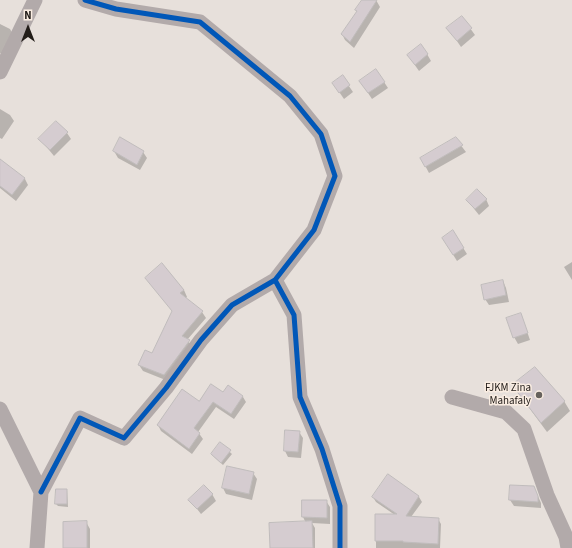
<!DOCTYPE html>
<html>
<head>
<meta charset="utf-8">
<style>
	body { margin:0 }
	#map { position:relative; width:572px; height:548px; overflow:hidden; background:#e7e0db; font-family:"Source Sans 3",sans-serif }
	canvas { display:block }
	.north { position:absolute; left:8px; top:8px; width:40px; height:40px; -webkit-text-stroke:3px #faede2; paint-order:stroke; rotate:0deg; font-size:11px; font-weight:700; line-height:16px; text-align:center; color:#211c18 }
	.north::after { content:''; display:block; margin:auto; width:14px; height:18px; background:#211c18; clip-path:polygon(50% 0,100% 100%,50% 72%,0 100%) }
</style>
</head>
<body>
<div id="map">
<canvas width="572" height="548"></canvas>
<div class="north">N</div>
</div>
<script>
const ctx = document.querySelector('canvas').getContext('2d');
ctx.lineJoin = 'round';
function fill(path, color) { ctx.fillStyle = color; ctx.fill(path, 'evenodd'); }
function strokePath(path, color, width, dash) { ctx.strokeStyle = color; ctx.lineWidth = width; ctx.lineCap = dash ? 'butt' : 'round'; ctx.setLineDash(dash || []); ctx.stroke(path); }
function drawText(font, color, halo, rows, align = 'center') {
  ctx.font = font + ' "Source Sans 3",sans-serif'; ctx.lineWidth = 3; ctx.setLineDash([]); ctx.textBaseline = 'middle'; ctx.strokeStyle = halo; ctx.fillStyle = color; for (const [text, x, y, turn = 0] of rows) {
    ctx.save(); ctx.translate(x, y); ctx.rotate((+turn || 0) * Math.PI / 180); ctx.textAlign = isNaN(turn) ? turn : align; if (halo) ctx.strokeText(text, 0, 0); ctx.fillText(text, 0, 0); ctx.restore();
  }
}
const shadow = new Path2D(`
	M 363,0 L 376,0 L 380,7 L 354,48 L 345,40 L 342,34 L 358,12 L 356,10 Z
	M 462,17 L 475,35 L 461,47 L 448,28 Z
	M 0,24 L 10,29 L 14,36 L 4,55 L 0,53 Z
	M 427,54 L 431,61 L 419,71 L 412,61 Z
	M 342,76 L 353,92 L 344,99 L 333,83 Z
	M 384,82 L 388,88 L 372,99 L 364,87 Z
	M 0,109 L 10,115 L 14,121 L 2,139 L 0,138 Z
	M 67,133 L 71,139 L 54,156 L 40,139 Z
	M 456,139 L 466,152 L 429,173 L 421,158 Z
	M 114,151 L 143,152 L 147,158 L 140,170 L 118,158 Z
	M 2,162 L 25,179 L 28,185 L 16,201 L 0,188 L 0,165 Z
	M 486,199 L 489,206 L 479,215 L 467,200 Z
	M 453,232 L 467,254 L 457,261 L 447,245 Z
	M 572,262 L 572,280 L 564,267 Z
	M 162,264 L 184,290 L 187,297 L 185,299 L 202,312 L 206,318 L 187,340 L 193,347 L 168,381 L 143,371 L 139,365 L 153,354 L 173,312 L 146,278 Z
	M 503,281 L 506,288 L 509,302 L 489,305 L 485,299 Z
	M 521,314 L 530,340 L 518,344 L 514,337 Z
	M 513,386 L 564,401 L 570,411 L 547,432 Z
	M 228,387 L 243,397 L 246,402 L 234,419 L 216,407 L 198,432 L 203,439 L 192,454 L 161,431 L 158,425 L 199,403 L 223,394 Z
	M 286,431 L 299,432 L 303,438 L 301,458 L 288,457 L 285,451 Z
	M 221,444 L 232,454 L 223,465 L 212,455 Z
	M 253,473 L 257,479 L 252,500 L 226,494 L 223,488 Z
	M 388,475 L 419,497 L 422,502 L 411,517 L 438,519 L 441,524 L 440,548 L 376,548 L 376,515 L 395,515 L 376,502 L 373,497 Z
	M 511,486 L 534,487 L 541,503 L 541,508 L 514,506 L 510,500 Z
	M 67,490 L 68,507 L 58,506 L 56,504 Z
	M 212,494 L 216,501 L 201,514 L 190,500 Z
	M 303,501 L 326,501 L 330,507 L 330,524 L 312,523 L 315,528 L 315,548 L 271,548 L 306,523 L 303,517 Z
	M 86,522 L 90,529 L 90,548 L 64,548 Z`);
const building = new Path2D(`
	M 362,0 L 377,0 L 350,42 L 341,34 L 357,11 L 355,10 Z
	M 462,16 L 472,28 L 457,41 L 446,28 Z
	M 421,44 L 428,54 L 415,65 L 407,55 Z
	M 376,69 L 385,82 L 368,93 L 359,81 Z
	M 343,75 L 350,85 L 339,93 L 332,83 Z
	M 56,121 L 68,132 L 50,150 L 38,139 Z
	M 120,137 L 144,151 L 137,165 L 113,151 Z
	M 456,137 L 463,145 L 425,167 L 420,158 Z
	M 0,159 L 25,178 L 12,195 L 0,186 Z
	M 477,189 L 487,199 L 475,209 L 466,200 Z
	M 453,230 L 464,248 L 453,255 L 442,238 Z
	M 162,263 L 184,290 L 180,293 L 203,311 L 182,336 L 190,340 L 164,375 L 138,365 L 145,350 L 152,353 L 172,311 L 145,278 Z
	M 503,280 L 506,295 L 484,300 L 481,285 Z
	M 521,313 L 528,333 L 513,338 L 506,318 Z
	M 535,367 L 565,401 L 541,423 L 512,385 Z
	M 211,384 L 223,392 L 228,385 L 243,396 L 231,414 L 213,402 L 194,428 L 200,433 L 189,449 L 157,425 L 182,389 L 199,401 Z
	M 285,430 L 300,431 L 298,452 L 284,451 Z
	M 220,442 L 231,450 L 221,463 L 211,454 Z
	M 227,466 L 254,472 L 249,494 L 222,488 Z
	M 388,474 L 419,496 L 406,516 L 439,518 L 438,544 L 403,542 L 403,541 L 375,541 L 375,514 L 397,514 L 372,497 Z
	M 204,485 L 213,494 L 197,509 L 188,500 Z
	M 510,485 L 534,486 L 538,496 L 538,502 L 509,500 Z
	M 56,489 L 67,489 L 67,504 L 55,504 Z
	M 302,500 L 327,500 L 327,518 L 302,517 Z
	M 87,521 L 87,548 L 63,548 L 63,522 Z
	M 312,521 L 313,548 L 270,548 L 269,523 Z`);
const minor = new Path2D(`
	M 0,72 L 35,0
	M 275,280 L 294,315 L 300,397 L 322,449 L 340,506 L 340,548
	M 452,397 L 506,412 L 524,429 L 547,495 L 566,537 L 568,548
	M 0,409 L 41,492 L 37,548
	M 41,492 L 80,418 L 124,438 L 166,388 L 201,340 L 232,305 L 275,280 L 314,230 L 335,176 L 321,134 L 290,96 L 200,22 L 116,9 L 85,0`);
const cycleway = new Path2D(`
	M 275,280 L 294,315 L 300,397 L 322,449 L 340,506 L 340,548
	M 41,492 L 80,418 L 124,438 L 166,388 L 201,340 L 232,305 L 275,280 L 314,230 L 335,176 L 321,134 L 290,96 L 200,22 L 116,9 L 85,0`);
const markers = [
	[539,395,4,"#66615c"]
];
const poiNames = [
	["FJKM Zina",531,389],
	["Mahafaly",531,402]
];
fill(shadow, '#0003');
fill(building, '#d5ccd0');
strokePath(building, '#c0bcbc', 1);
strokePath(minor, '#b2aaaa', 15);
strokePath(cycleway, '#0057b8', 5);
for (const [x, y, r, color] of markers) { const dot = new Path2D(); dot.arc(x, y, r, 0, 2 * Math.PI); ctx.fillStyle = color; ctx.fill(dot); strokePath(dot, '#faede2', 1.5); }
drawText('11px', '#211c18', '#faede2', poiNames, 'right');
</script>
</body>
</html>
